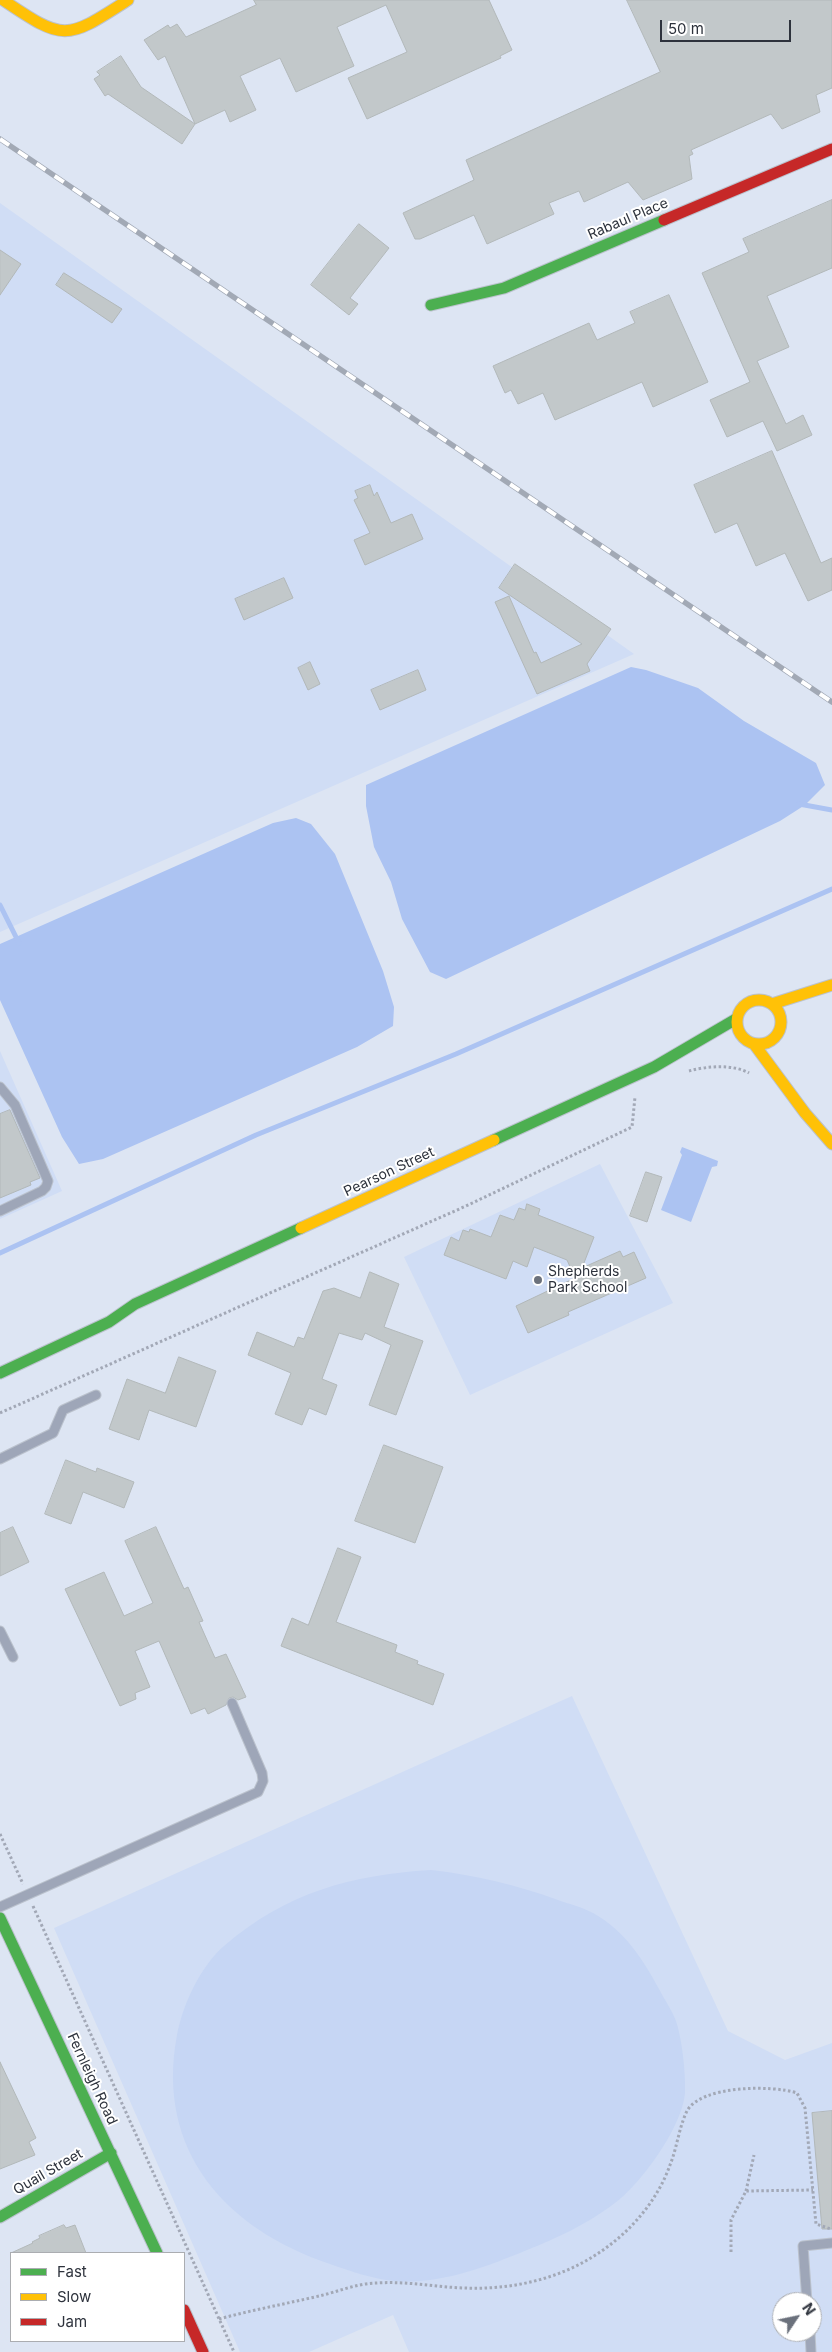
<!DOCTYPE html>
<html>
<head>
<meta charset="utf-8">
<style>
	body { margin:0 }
	#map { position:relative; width:832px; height:2352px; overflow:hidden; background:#dde5f3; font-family:Inter,sans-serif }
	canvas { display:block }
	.legend { position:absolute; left:10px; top:2252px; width:175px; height:90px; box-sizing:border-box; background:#fff; border:1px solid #abadb1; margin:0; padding:6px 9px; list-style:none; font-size:15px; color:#2d323c }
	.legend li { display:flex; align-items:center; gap:10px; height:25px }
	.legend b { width:25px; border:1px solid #abadb1 }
	.north { position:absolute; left:772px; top:2292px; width:50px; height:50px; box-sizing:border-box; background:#fff; border:1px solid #abadb1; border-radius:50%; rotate:56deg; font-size:14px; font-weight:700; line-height:20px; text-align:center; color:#2d323c }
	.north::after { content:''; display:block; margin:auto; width:18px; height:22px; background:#6b717c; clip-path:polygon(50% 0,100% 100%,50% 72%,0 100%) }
	.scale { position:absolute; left:660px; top:20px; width:131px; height:22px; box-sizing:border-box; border:2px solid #2d323c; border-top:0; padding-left:6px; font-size:15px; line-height:18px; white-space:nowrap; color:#2d323c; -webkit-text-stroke:4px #fff; paint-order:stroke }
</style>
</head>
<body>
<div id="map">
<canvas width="832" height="2352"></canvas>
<ul class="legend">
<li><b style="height:6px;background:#4caf50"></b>Fast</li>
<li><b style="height:6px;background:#ffc107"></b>Slow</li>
<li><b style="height:6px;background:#c62828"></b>Jam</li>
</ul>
<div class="north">N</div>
<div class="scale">50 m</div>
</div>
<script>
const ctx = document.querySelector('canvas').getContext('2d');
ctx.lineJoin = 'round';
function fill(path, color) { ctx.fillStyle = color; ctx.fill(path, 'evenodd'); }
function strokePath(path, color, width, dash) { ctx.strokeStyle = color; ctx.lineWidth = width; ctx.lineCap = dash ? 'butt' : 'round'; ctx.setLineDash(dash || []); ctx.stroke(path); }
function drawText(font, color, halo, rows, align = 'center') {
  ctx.font = font + ' Inter,sans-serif'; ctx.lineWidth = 4; ctx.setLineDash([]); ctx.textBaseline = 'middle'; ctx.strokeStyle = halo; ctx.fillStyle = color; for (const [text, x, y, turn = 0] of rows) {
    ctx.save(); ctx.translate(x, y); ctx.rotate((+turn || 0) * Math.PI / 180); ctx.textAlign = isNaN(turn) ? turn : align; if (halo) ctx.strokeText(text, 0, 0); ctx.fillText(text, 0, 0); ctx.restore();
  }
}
const built = new Path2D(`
	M 0,203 L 634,654 L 0,932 Z
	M 0,1051 L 62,1191 L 0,1219 Z
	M 600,1164 L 673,1303 L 470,1395 L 404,1257 Z
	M 572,1696 L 728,2031 L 785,2060 L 832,2043 L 832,2352 L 409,2352 L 393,2315 L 309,2352 L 240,2352 L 54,1928 ZM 782,2302 L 812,2302 L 812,2332 L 782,2332 Z`);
const green = new Path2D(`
	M 431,1870 C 475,1875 517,1885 558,1900 C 569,1904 582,1907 593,1913 C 623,1929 643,1959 659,1989 C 664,1999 672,2010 676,2021 C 682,2039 686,2074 685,2093 C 682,2128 639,2187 611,2206 C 585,2225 557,2238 527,2250 C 486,2267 439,2285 394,2281 C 373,2279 350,2271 330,2264 C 226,2229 155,2151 177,2035 C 183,2004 200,1967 224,1946 C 287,1892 351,1875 431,1870 Z`);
const water = new Path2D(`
	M 631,667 L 646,670 L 698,688 L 744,721 L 816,763 L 825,785 L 805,805 L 780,821 L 446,979 L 430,972 L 402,919 L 391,882 L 374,847 L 366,806 L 366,785 Z
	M 296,818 L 311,824 L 335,854 L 383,971 L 394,1007 L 393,1026 L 357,1047 L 103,1159 L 79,1164 L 62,1137 L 0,1000 L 0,944 L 273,823 Z
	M 682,1147 L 718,1161 L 717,1166 L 712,1167 L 691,1222 L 661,1210 L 682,1155 L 680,1152 Z`);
const stream = new Path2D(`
	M 799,804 L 832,810
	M 0,905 L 19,943
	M 0,1253 L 256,1135 L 456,1054 L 832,889`);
const building = new Path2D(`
	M 254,0 L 489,0 L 512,50 L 500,56 L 501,58 L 367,119 L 348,78 L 407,52 L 386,5 L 337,27 L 354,66 L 296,92 L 280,58 L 240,76 L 256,110 L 230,122 L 225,110 L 195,124 L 165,56 L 158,60 L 144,40 L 168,25 L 170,28 L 177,24 L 186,37 L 256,5 Z
	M 627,0 L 832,0 L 832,88 L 816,95 L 820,112 L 782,129 L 771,114 L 691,150 L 693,154 L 689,156 L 692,179 L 643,200 L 628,182 L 584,202 L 579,191 L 549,203 L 554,214 L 487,244 L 474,215 L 420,239 L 415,239 L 403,213 L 474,180 L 466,160 L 660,72 Z
	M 121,56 L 141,87 L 195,124 L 182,144 L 108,94 L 105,96 L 94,79 L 100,75 L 97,72 Z
	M 832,200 L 832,268 L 767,296 L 789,347 L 757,361 L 786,424 L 803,415 L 812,435 L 777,451 L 763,421 L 727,437 L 710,400 L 750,382 L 702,273 L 749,252 L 743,239 Z
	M 359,224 L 389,248 L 350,298 L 358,304 L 349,315 L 311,285 Z
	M 0,250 L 21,264 L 0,295 Z
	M 64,273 L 122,309 L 112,323 L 56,285 Z
	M 669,295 L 708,382 L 653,407 L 642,382 L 555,420 L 543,393 L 518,404 L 511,390 L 505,393 L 493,366 L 589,323 L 597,340 L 635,323 L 630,312 Z
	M 772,451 L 821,563 L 832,558 L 832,590 L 808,601 L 785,553 L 756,566 L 737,523 L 715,533 L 694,485 Z
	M 370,485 L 374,496 L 377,492 L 391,523 L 412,514 L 423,539 L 365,565 L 354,540 L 370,533 L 354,500 L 358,498 L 355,491 Z
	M 515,564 L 611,629 L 587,664 L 590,671 L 537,694 L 495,602 L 509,596 L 534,653 L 536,652 L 541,663 L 582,644 L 499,588 Z
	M 284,578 L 293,598 L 244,620 L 235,599 Z
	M 310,662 L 320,684 L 308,690 L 298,668 Z
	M 418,670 L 426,690 L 380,710 L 371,690 Z
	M 10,1110 L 40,1178 L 30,1182 L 31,1185 L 0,1198 L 0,1114 Z
	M 646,1172 L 662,1177 L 647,1222 L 630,1216 Z
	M 527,1204 L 540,1209 L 538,1215 L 594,1237 L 582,1268 L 620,1251 L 623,1257 L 634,1252 L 646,1278 L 568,1312 L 569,1315 L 528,1333 L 516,1306 L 575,1278 L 567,1260 L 534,1247 L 527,1267 L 513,1261 L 506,1279 L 444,1255 L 451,1237 L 459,1241 L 463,1230 L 469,1232 L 470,1229 L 491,1237 L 500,1215 L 514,1220 L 519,1208 L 525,1210 Z
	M 370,1272 L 399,1284 L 384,1327 L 423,1341 L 396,1415 L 369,1405 L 391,1345 L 365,1333 L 362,1340 L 339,1333 L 322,1379 L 337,1385 L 326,1415 L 309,1408 L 302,1425 L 275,1414 L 291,1373 L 248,1355 L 257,1332 L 294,1347 L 298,1337 L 304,1339 L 323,1291 L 334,1288 L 360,1298 Z
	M 179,1357 L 216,1371 L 196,1427 L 149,1410 L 139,1440 L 109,1429 L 127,1379 L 165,1393 Z
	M 384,1445 L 443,1467 L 415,1543 L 355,1521 Z
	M 66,1460 L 96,1472 L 97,1468 L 134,1482 L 124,1508 L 83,1492 L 71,1524 L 45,1514 Z
	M 13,1527 L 29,1562 L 0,1576 L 0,1533 Z
	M 156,1527 L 184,1589 L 188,1587 L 203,1621 L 199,1622 L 215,1658 L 226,1654 L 246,1697 L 238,1700 L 233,1697 L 229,1698 L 226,1705 L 208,1714 L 205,1708 L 191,1714 L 159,1641 L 135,1651 L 150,1687 L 135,1693 L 136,1699 L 120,1706 L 65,1589 L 104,1572 L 124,1616 L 153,1603 L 125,1541 Z
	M 338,1548 L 361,1557 L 336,1622 L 397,1645 L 395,1652 L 418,1661 L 417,1664 L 444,1674 L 433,1705 L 281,1646 L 292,1618 L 308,1625 Z
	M 0,2062 L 36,2138 L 29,2142 L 35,2155 L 0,2169 Z
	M 832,2111 L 832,2229 L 822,2229 L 812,2113 Z
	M 64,2225 L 66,2228 L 75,2225 L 86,2253 L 11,2253 L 33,2243 L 32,2242 L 40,2238 L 39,2236 Z`);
const path = new Path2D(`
	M 689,1071 C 707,1066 733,1064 749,1073
	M 0,1413 L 466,1206 L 632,1127 L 635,1097
	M 0,1834 L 23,1884
	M 33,1906 L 234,2352
	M 746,2191 L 754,2155
	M 731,2252 L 731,2220 L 746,2191 L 813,2190
	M 219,2319 C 252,2310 285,2304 319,2296 C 337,2292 358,2283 377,2283 C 407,2281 435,2287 464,2288 C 509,2290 556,2280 594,2256 C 628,2235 657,2202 670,2165 C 677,2148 679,2127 687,2111 C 701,2085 773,2085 797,2093 L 805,2108 L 816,2224 L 831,2229`);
const lane = new Path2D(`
	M 0,1087 L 15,1105 L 48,1181 L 46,1187 L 42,1191 L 0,1211
	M 0,1459 L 53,1433 L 63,1410 L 96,1395
	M 0,1631 L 13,1657
	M 0,1907 L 258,1792 L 263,1781 L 262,1773 L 232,1703
	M 807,2302 L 803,2246 L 832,2243
	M 810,2332 L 811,2352`);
const fast = new Path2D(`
	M 431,305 L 504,288 L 664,220
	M 494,1140 L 654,1067 L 736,1019
	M 0,1373 L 109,1322 L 135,1304 L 301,1228
	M 0,1918 L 157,2253
	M 0,2217 L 111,2153`);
const slow = new Path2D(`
	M 3,0 C 65,42 66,40 128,0
	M737 1022a22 22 0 1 1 44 0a22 22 0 1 1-44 0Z
	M 772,1004 L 832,985
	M 754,1044 L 805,1113 L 832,1144
	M 301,1228 L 494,1140`);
const jam = new Path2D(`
	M 664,220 L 832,149
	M 184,2310 L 203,2352`);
const rail = new Path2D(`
	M 0,139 L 832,702`);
const markers = [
	[538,1280,5,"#6b717c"]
];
const streetNames = [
	["Rabaul Place",628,219,-23],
	["Pearson Street",389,1172,-25],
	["Fernleigh Road",92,2079,65],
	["Quail Street",48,2172,-30]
];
const poiNames = [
	["Shepherds",548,1272],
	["Park School",548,1288]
];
fill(built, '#d0ddf5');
fill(green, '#c6d6f4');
fill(water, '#acc3f2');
strokePath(stream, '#acc3f2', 5);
fill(building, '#c2c8ca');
strokePath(building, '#b2b8b9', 1);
strokePath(lane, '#bbc2cd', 11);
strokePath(fast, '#bbc2cd', 13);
strokePath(slow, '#bbc2cd', 13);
strokePath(jam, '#bbc2cd', 13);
strokePath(path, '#a2a8b6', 3, [2.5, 2.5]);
strokePath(lane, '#9ea6b8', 9);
strokePath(fast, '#4caf50', 11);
strokePath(slow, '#ffc107', 11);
strokePath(jam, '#c62828', 11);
strokePath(rail, '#a2a9b5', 5.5);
strokePath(rail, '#fff', 4, [11]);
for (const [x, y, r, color] of markers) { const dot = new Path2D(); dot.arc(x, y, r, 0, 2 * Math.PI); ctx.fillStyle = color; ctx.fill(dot); strokePath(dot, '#fff', 2); }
drawText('14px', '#2d323c', '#fff', streetNames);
drawText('14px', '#2d323c', '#fff', poiNames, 'left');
</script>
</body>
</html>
